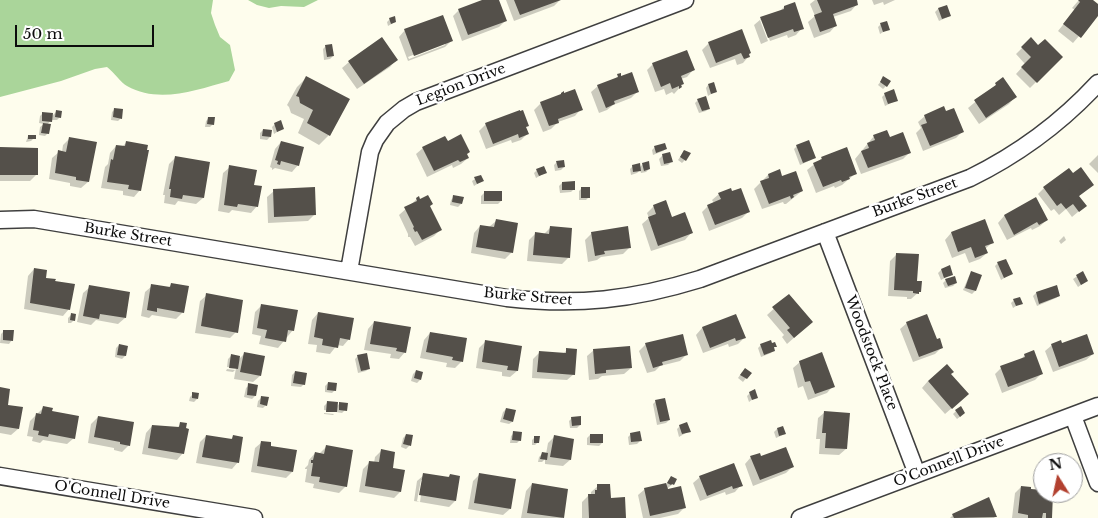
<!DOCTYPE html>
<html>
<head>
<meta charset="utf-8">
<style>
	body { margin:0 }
	#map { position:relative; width:1098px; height:518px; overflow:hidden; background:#fefded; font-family:"Libre Baskerville",serif }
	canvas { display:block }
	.north { position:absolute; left:1033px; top:453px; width:50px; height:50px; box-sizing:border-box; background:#fff; border:1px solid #9e9e9e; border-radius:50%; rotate:350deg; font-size:14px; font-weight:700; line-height:20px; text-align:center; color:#0c0c0c }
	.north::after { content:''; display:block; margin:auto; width:18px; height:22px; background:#b2402f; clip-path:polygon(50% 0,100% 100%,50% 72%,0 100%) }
	.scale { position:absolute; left:15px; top:25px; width:139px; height:22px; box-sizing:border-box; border:2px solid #0c0c0c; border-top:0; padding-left:6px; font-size:15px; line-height:18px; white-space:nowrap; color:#0c0c0c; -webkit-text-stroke:4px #fff; paint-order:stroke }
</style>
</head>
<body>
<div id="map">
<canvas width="1098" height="518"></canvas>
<div class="north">N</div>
<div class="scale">50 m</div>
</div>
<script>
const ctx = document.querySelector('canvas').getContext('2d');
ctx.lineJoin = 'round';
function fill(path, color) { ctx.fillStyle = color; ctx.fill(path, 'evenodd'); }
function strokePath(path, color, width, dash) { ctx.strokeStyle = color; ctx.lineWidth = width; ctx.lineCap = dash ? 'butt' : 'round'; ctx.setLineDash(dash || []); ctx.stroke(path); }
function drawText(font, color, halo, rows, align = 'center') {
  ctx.font = font + ' "Libre Baskerville",serif'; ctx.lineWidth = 5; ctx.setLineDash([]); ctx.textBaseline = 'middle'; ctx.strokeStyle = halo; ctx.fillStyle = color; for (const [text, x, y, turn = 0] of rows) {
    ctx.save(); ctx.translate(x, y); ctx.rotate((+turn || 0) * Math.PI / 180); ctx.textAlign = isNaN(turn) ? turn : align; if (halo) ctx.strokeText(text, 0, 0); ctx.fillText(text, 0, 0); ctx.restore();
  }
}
const forest = new Path2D(`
	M 0,0 L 213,0 L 211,13 L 215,25 L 220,37 L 230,45 L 235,70 L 229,81 C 196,90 159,104 127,86 C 121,83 114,72 107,67 L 95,69 L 61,81 L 0,97 Z
	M 248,0 L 318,0 L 304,7 L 281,6 L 269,8 L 257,5 Z`);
const shadow = new Path2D(`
	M 486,0 L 498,0 L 506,20 L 499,27 L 462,41 L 453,16 L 459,10 Z
	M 506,0 L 560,0 L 554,6 L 514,21 Z
	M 815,0 L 855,0 L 857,4 L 851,11 L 833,17 L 836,25 L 830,32 L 814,38 L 808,22 L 815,16 L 810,4 Z
	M 872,0 L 895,0 L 884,5 L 883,2 L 874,5 Z
	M 1079,0 L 1091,0 L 1098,5 L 1098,14 L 1073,43 L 1058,31 L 1075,10 L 1072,8 Z
	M 946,6 L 950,16 L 939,21 L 935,12 L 938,9 Z
	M 784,7 L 802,28 L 796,35 L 788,38 L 787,35 L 770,41 L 762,20 L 760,20 L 768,41 L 761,44 L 754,25 L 761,19 L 780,11 Z
	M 390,19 L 395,22 L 388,26 L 387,22 Z
	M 881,24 L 888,29 L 880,34 L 878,27 Z
	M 405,30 L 451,41 L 445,47 L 408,61 L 399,37 ZM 445,42 L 445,45 L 409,59 L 408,57 Z
	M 382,39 L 396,60 L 390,67 L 357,89 L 342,68 L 349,62 Z
	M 1031,39 L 1038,46 L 1061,57 L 1030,88 L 1016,74 L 1025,64 L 1016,54 Z
	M 709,43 L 748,54 L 749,56 L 743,63 L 737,65 L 735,59 L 710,68 L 702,50 Z
	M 326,46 L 333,56 L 330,59 L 324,60 L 323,49 Z
	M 653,64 L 693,70 L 687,77 L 681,79 L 683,84 L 674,94 L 672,92 L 666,95 L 664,89 L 655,92 L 647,70 Z
	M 620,75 L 638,91 L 631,98 L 613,105 L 607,110 L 599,113 L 591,92 L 598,86 L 613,80 Z
	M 307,77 L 329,135 L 319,145 L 298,133 L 304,119 L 291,113 L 289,107 L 287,105 L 297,87 Z
	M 1003,79 L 1015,97 L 1009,104 L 979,124 L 968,108 Z
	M 881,81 L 886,86 L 883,89 L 878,85 Z
	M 708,85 L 716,91 L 708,96 L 706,88 Z
	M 561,94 L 581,109 L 575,116 L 558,122 L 551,129 L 543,132 L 534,110 L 541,103 L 558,97 Z
	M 885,94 L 897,100 L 885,106 L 882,97 Z
	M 698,100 L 709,108 L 706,111 L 699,113 L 695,103 Z
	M 115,109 L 121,118 L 118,121 L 111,120 L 112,112 Z
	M 56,112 L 60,117 L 57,120 L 51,120 L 47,125 L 48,133 L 45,136 L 39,135 L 40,127 L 44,124 L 39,123 L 40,116 L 43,113 L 51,117 Z
	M 925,116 L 963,131 L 956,138 L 923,151 L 916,133 L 921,128 L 918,122 Z
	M 209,118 L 213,124 L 210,127 L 205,127 L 206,121 Z
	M 275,124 L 283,128 L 274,134 L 272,127 Z
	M 486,124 L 525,128 L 527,134 L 521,140 L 512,143 L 511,140 L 486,149 L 479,131 Z
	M 263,130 L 270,137 L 267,140 L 260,139 L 260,133 Z
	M 28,136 L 34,138 L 31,141 L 26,142 Z
	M 874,136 L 909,153 L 903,159 L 861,174 L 855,159 Z
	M 69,139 L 88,182 L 81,188 L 70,186 L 70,183 L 49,179 L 52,158 L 59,152 L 62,152 L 63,145 Z
	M 281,142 L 298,165 L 292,172 L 275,168 L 272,170 L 272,168 L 270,167 L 275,149 Z
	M 447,142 L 466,154 L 468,158 L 461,164 L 453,168 L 452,165 L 427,177 L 416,154 L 423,148 Z
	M 126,143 L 140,190 L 134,197 L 123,195 L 123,191 L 101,188 L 105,167 L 108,164 L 110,153 L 116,146 L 122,147 Z
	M 797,146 L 814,157 L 811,160 L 800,165 L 794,149 Z
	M 655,147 L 666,148 L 663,151 L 653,155 L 652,150 Z
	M 0,148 L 36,175 L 30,181 L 0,181 Z
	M 684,151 L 685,160 L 682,163 L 678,160 Z
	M 669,154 L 671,162 L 668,165 L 661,166 L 659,159 L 662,156 Z
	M 1098,155 L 1098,173 L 1089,164 Z
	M 175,158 L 209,163 L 203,198 L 196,204 L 178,201 L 175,205 L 164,203 L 165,195 L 163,195 L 169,164 Z
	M 822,158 L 856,173 L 842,185 L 835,188 L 834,186 L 816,193 L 807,170 Z
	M 557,162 L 564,167 L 561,170 L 555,171 L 554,165 Z
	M 643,164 L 649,169 L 646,172 L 641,173 L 640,170 L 637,173 L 631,175 L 630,169 L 633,166 L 640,167 Z
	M 230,167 L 253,186 L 257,206 L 251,213 L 232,210 L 229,213 L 218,211 L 223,173 Z
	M 537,170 L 545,173 L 536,178 L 534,173 Z
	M 768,175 L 782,178 L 802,191 L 786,204 L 784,204 L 783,202 L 762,209 L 754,189 Z
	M 1072,175 L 1092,185 L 1078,197 L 1085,206 L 1072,217 L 1066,209 L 1059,215 L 1054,209 L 1051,211 L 1038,194 L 1044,188 Z
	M 475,179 L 482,181 L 474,186 L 472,181 Z
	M 562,183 L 574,189 L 571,192 L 560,193 L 559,186 Z
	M 582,188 L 589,197 L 586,200 L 579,200 L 579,191 Z
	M 274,191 L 315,214 L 308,221 L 268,223 L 267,197 Z
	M 484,193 L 501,201 L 498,204 L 481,204 L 481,196 Z
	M 719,194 L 748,212 L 742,218 L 709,231 L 702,212 L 708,206 L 714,203 L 712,200 Z
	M 454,197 L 461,204 L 458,207 L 450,205 L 451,200 Z
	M 418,198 L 429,207 L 441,229 L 434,236 L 415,246 L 410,237 L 408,237 L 408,234 L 399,215 Z
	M 1035,199 L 1047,220 L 1040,226 L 1032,230 L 1031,228 L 1007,240 L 998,223 L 1004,216 Z
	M 654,206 L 671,219 L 691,233 L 685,240 L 651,251 L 642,224 L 649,218 L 647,213 Z
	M 496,221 L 512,252 L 505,259 L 471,253 L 474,233 L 480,226 L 489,227 Z
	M 984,221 L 993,242 L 985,249 L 987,253 L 980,259 L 969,263 L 965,253 L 952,258 L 945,240 L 951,233 Z
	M 550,228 L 569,257 L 562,264 L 527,261 L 529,240 L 535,234 L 544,234 Z
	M 592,233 L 630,247 L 623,254 L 601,257 L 597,260 L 588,262 L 585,240 Z
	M 1064,236 L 1066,240 L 1061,244 L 1059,241 Z
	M 896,255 L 916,282 L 920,291 L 911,299 L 907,299 L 907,297 L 888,296 L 890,261 Z
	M 998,263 L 1011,274 L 1001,280 L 995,266 Z
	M 34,269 L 69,309 L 63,316 L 24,309 L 28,276 Z
	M 941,270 L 952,274 L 941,280 L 938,273 Z
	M 972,273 L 975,291 L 972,294 L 963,290 L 969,276 Z
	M 1082,273 L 1084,283 L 1078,287 L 1073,279 Z
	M 946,280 L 956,283 L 953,286 L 945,288 L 943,283 Z
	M 171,285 L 183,312 L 176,319 L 152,315 L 149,318 L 141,316 L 145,292 L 152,286 L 168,288 Z
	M 90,287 L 125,318 L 118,324 L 96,320 L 91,325 L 77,322 L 83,293 Z
	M 1036,293 L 1059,296 L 1056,298 L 1037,306 L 1033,296 Z
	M 207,295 L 236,332 L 230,338 L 195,333 L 200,301 Z
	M 789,295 L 805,328 L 787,344 L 782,337 L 784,335 L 767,315 Z
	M 1014,300 L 1021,303 L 1013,308 L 1011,303 Z
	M 262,305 L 293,330 L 278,348 L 259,344 L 261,336 L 252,334 L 255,312 Z
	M 318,313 L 349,339 L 343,346 L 337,345 L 330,354 L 316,352 L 317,345 L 308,344 L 312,320 Z
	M 71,315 L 74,320 L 71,323 L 68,323 L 68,318 Z
	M 736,316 L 744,338 L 738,344 L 729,347 L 728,344 L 703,353 L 696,335 L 702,328 Z
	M 374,322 L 405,352 L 399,359 L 390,358 L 391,354 L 364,350 L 368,329 Z
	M 907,323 L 936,341 L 942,347 L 935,354 L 913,362 L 900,329 Z
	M 4,331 L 12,340 L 9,344 L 0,343 L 1,334 Z
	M 430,333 L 465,339 L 461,362 L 455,368 L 446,367 L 447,363 L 420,358 L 424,340 Z
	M 486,341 L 517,371 L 510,377 L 502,376 L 502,372 L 476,368 L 479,348 Z
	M 646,344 L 687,354 L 680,361 L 660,366 L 655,371 L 647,373 L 639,351 Z
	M 119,345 L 125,356 L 122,359 L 115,357 L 116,348 Z
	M 761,345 L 775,346 L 771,353 L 761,357 L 758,348 Z
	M 1052,345 L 1061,345 L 1093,354 L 1086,360 L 1053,372 L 1045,351 Z
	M 567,350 L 574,374 L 567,380 L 532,378 L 533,359 L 540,352 L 563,354 Z
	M 594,350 L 631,368 L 624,374 L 602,376 L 598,379 L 589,380 L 587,356 Z
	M 244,354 L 260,376 L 253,382 L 234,379 L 236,368 L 227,367 L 228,359 L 231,356 L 238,360 Z
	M 1025,355 L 1041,374 L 1035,380 L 1002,393 L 995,374 L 1001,368 L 1019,361 Z
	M 358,356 L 369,368 L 366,371 L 358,373 L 355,359 Z
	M 800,362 L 833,386 L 827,393 L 808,400 L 803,386 L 798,388 L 793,368 Z
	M 227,369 L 235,370 L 233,372 L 226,371 Z
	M 416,371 L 420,380 L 417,383 L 411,381 L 413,374 Z
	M 295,372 L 304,384 L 301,387 L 291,386 L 292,375 Z
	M 742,372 L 750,373 L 743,382 L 738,378 Z
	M 928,381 L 961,400 L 945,414 L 922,388 Z
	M 328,383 L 335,390 L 332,393 L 325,392 L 325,386 Z
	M 249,385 L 255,396 L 252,399 L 244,397 L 246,388 Z
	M 0,389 L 18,429 L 11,435 L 0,433 Z
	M 750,393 L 756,397 L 749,402 L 747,396 Z
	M 193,394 L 197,399 L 194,402 L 189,401 L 190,397 Z
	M 261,398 L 266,405 L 263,408 L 257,407 L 258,401 Z
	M 656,401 L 669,420 L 666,423 L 657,425 L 653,404 Z
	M 327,403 L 336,407 L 340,403 L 345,410 L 342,413 L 324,410 L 324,406 Z
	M 43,408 L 51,412 L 74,438 L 67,444 L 43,440 L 40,443 L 32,441 L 33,437 L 27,436 L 30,421 Z
	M 506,409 L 512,422 L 509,424 L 500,422 L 503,412 Z
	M 956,411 L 961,416 L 957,419 L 953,414 Z
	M 825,412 L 846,449 L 839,455 L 819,454 L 820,439 L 816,439 L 818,418 Z
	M 324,413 L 334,414 L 333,415 L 324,414 Z
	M 98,417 L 129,445 L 122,452 L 114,450 L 114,448 L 88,443 L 91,424 Z
	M 572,418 L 580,425 L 577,428 L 570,428 L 569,421 Z
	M 181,424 L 183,453 L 177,460 L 142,454 L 146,433 L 152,426 L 177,428 Z
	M 680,426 L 689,431 L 679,437 L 677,429 Z
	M 777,429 L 785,434 L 776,438 L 774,432 Z
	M 514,433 L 520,440 L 517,443 L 510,443 L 511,436 Z
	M 631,434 L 640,441 L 637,444 L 629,445 L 628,437 Z
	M 406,435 L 411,436 L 409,446 L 406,449 L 401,447 L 403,438 Z
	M 590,435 L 602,443 L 599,446 L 587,445 L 587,438 Z
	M 206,436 L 230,440 L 233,437 L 238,462 L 232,469 L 196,463 L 200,442 Z
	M 535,437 L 538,442 L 535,445 L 532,445 L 532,440 Z
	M 554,437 L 570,460 L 563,466 L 545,464 L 545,459 L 542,462 L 538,462 L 539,457 L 542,454 L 546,454 L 548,443 Z
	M 262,442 L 269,447 L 292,472 L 286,478 L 251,472 L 255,448 Z
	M 326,447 L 346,486 L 339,493 L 313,488 L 314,484 L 305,482 L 307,469 L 305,469 L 305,468 L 308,465 L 309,460 L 315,453 L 319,454 Z
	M 381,451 L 400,492 L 394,498 L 359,492 L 363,469 L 370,462 L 374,463 L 375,457 Z
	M 751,457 L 760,458 L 792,467 L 786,473 L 753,486 L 745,464 Z
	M 480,474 L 510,509 L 503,515 L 468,509 L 473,481 Z
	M 424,475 L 447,478 L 450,475 L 455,501 L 449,507 L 414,501 L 417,481 ZM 421,480 L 423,480 L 420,502 L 417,501 Z
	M 671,477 L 673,484 L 664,491 L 685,507 L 678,514 L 660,518 L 643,518 L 638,495 L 645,489 L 666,484 Z
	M 700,477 L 741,485 L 735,492 L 726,495 L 725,492 L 700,501 L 693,483 Z
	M 532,484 L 567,490 L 562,518 L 521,518 L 526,491 Z
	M 598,486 L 610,499 L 625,518 L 582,518 L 582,502 L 588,496 L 591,496 L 591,492 Z
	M 1021,487 L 1030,490 L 1043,492 L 1043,493 L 1052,493 L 1050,518 L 1012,518 L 1015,493 Z
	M 953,515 L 995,517 L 994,518 L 950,518 Z`);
const building = new Path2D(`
	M 482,0 L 499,0 L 507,21 L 468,35 L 458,9 Z
	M 514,0 L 561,0 L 520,15 Z
	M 817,0 L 857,0 L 858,5 L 833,14 L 837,26 L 820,32 L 814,15 L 822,12 Z
	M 1078,0 L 1093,0 L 1098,4 L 1098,16 L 1081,38 L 1063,24 L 1080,2 Z
	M 795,2 L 804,29 L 794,32 L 793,29 L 768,38 L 760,17 L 784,9 L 784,6 Z
	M 947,5 L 951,16 L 942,19 L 938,8 Z
	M 443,15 L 453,41 L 414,56 L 404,29 Z
	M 395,16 L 396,22 L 391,24 L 389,18 Z
	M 887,21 L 890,30 L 883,32 L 880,23 Z
	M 742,29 L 751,53 L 749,54 L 750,57 L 744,59 L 741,53 L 716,63 L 708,42 Z
	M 382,37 L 398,60 L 364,84 L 348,61 Z
	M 1031,37 L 1038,45 L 1045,39 L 1063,57 L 1037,83 L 1021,67 L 1031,57 L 1021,47 Z
	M 332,44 L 334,56 L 327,57 L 325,45 Z
	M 687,50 L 695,70 L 681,76 L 684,84 L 681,85 L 682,87 L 679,89 L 679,86 L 672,89 L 670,83 L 661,87 L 652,63 Z
	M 632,72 L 639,92 L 614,101 L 615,104 L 606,108 L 597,85 L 618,77 L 617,74 L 621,73 L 621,76 Z
	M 306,76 L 350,99 L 330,136 L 307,123 L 313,110 L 300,103 L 299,97 L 296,96 Z
	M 883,76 L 891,81 L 887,87 L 880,82 Z
	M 1003,77 L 1017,97 L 986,118 L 974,100 L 996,85 L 995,83 Z
	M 714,82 L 717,92 L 711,94 L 708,84 Z
	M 575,89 L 583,110 L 558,119 L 559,123 L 549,126 L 540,102 L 561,94 L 561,93 L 564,91 L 564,93 Z
	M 894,89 L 898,101 L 888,104 L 884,93 Z
	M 706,96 L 710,109 L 702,111 L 697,99 Z
	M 944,106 L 946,111 L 954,108 L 964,132 L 930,146 L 921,125 L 927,123 L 924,115 Z
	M 114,108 L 123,109 L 122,119 L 113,117 Z
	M 56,110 L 62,111 L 61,118 L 55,117 Z
	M 520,110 L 520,111 L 523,110 L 529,126 L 526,127 L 529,134 L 519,138 L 518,134 L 493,144 L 485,123 Z
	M 42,112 L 53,113 L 52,122 L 42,121 Z
	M 208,117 L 215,117 L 214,125 L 207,124 Z
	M 281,120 L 284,129 L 277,132 L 274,123 Z
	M 43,123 L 51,124 L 49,134 L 41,133 Z
	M 263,129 L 272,130 L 271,137 L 262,136 Z
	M 887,130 L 890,137 L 903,132 L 911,153 L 868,168 L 861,151 L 869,148 L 867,143 L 875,140 L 873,135 Z
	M 461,134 L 470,152 L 467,154 L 469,158 L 460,162 L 458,160 L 434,171 L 422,147 L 445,136 L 448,141 Z
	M 28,135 L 36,135 L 36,139 L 28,139 Z
	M 69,137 L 97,142 L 89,182 L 76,180 L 76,177 L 55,173 L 58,150 L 66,152 Z
	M 809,140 L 816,158 L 803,163 L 796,145 Z
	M 126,141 L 148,145 L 147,150 L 149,150 L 141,191 L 128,189 L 129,185 L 107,182 L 111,159 L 113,160 L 116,145 L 125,146 Z
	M 281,141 L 304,147 L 299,166 L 281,161 L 280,165 L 277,164 L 278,161 L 275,160 Z
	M 665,143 L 667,149 L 656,153 L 654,146 Z
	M 0,147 L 38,148 L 38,175 L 0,175 Z
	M 847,147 L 857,174 L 849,177 L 850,179 L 842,182 L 841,180 L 823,187 L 813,163 L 822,159 L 821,157 Z
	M 684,150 L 691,153 L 686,161 L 680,157 Z
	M 670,152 L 673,162 L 664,164 L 662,154 Z
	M 175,156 L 210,162 L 204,198 L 183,195 L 182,199 L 170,197 L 171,189 L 169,189 Z
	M 564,160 L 565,167 L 558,168 L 556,161 Z
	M 649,161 L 650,169 L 644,171 L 642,163 Z
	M 640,163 L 641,171 L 633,172 L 632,165 Z
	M 229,165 L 257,170 L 254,185 L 262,186 L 258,207 L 238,204 L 237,207 L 224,205 Z
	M 544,166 L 547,173 L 539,176 L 536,169 Z
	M 1081,167 L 1094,185 L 1079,196 L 1087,206 L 1079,212 L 1073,204 L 1066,209 L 1061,203 L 1057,206 L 1043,187 L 1069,168 L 1073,173 Z
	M 780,169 L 782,176 L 796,171 L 803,191 L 793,195 L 794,197 L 791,199 L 790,196 L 769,204 L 760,181 L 769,178 L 768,174 Z
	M 481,175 L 484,181 L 477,184 L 474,177 Z
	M 575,181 L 575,190 L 562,190 L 562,182 Z
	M 315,187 L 316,215 L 274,217 L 273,189 Z
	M 581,187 L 590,187 L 590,198 L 581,198 Z
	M 731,188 L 732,191 L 741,188 L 750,212 L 715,225 L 707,205 L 721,199 L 718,193 Z
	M 484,191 L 502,191 L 502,201 L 484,201 Z
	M 428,195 L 433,204 L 430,206 L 442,230 L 422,240 L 417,231 L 415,232 L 413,228 L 414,227 L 404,207 L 417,201 L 416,198 L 419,196 L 420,199 Z
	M 453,195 L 464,197 L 462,204 L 452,202 Z
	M 1036,197 L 1048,220 L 1039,225 L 1037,222 L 1014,235 L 1004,215 Z
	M 666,200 L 672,217 L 685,212 L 693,233 L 658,246 L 648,217 L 656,214 L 653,205 Z
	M 496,219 L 518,223 L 513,253 L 476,247 L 480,225 L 494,227 Z
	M 985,219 L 994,243 L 985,246 L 988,253 L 975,258 L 971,247 L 958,252 L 951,232 Z
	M 550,226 L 572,228 L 570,258 L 533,255 L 535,232 L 549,234 Z
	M 628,226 L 631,248 L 604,251 L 605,254 L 595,256 L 591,232 Z
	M 896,253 L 919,254 L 917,281 L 922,281 L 921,292 L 919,292 L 919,294 L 913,293 L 913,291 L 894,290 Z
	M 1006,259 L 1013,274 L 1004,278 L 997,262 Z
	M 950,265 L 953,275 L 944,278 L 941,269 Z
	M 34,268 L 47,270 L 46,278 L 56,279 L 55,281 L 75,284 L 70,310 L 30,303 Z
	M 971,271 L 982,275 L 976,291 L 965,288 Z
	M 1083,271 L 1088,281 L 1081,285 L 1076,275 Z
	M 955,276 L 957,283 L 948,286 L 945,279 Z
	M 171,283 L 189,286 L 184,313 L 157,308 L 157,312 L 147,310 L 151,284 L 170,287 Z
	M 89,285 L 130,292 L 126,318 L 100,314 L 99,319 L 83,316 Z
	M 1057,285 L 1060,296 L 1039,304 L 1036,292 Z
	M 206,293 L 243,300 L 238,333 L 201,326 Z
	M 789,294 L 813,322 L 794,338 L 787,330 L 790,328 L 772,307 Z
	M 1020,297 L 1023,304 L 1016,306 L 1013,299 Z
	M 261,304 L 298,310 L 294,331 L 288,330 L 286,342 L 265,338 L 267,330 L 257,328 Z
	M 318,312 L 354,318 L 350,340 L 340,338 L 338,348 L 322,345 L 323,339 L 314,337 Z
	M 71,313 L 76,314 L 75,321 L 70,320 Z
	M 736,314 L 746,338 L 736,341 L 735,338 L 710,348 L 702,327 Z
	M 927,314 L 937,339 L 940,338 L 943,348 L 919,357 L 906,322 Z
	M 374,321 L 411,327 L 406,353 L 396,351 L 397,348 L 370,344 Z
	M 3,330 L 14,330 L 13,341 L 3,340 Z
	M 430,332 L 467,338 L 463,362 L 452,360 L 453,357 L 426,352 Z
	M 683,334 L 688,355 L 662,362 L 663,365 L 653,368 L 645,343 Z
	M 1087,334 L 1094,354 L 1059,367 L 1051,344 L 1061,340 L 1062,343 Z
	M 485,340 L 522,346 L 518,371 L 507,370 L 508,366 L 482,362 Z
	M 771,340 L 772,343 L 775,342 L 777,347 L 774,347 L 775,351 L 764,355 L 760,344 Z
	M 119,344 L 128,346 L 126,356 L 117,355 Z
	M 630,346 L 632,368 L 606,370 L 606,373 L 595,374 L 593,349 Z
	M 566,348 L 577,349 L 575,375 L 537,372 L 539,351 L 566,353 Z
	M 1034,350 L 1043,374 L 1008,387 L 1000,366 L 1025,357 L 1024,354 Z
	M 244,352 L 265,356 L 261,376 L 240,372 Z
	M 822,352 L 835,387 L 815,394 L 810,381 L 805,382 L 799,361 Z
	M 367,353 L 370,369 L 361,371 L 357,355 Z
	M 231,354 L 240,356 L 238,369 L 229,368 Z
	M 947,364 L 954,372 L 951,374 L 969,394 L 952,409 L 928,381 Z
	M 745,368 L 752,373 L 747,379 L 740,375 Z
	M 416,370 L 423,372 L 421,380 L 414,378 Z
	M 295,371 L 307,373 L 305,385 L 293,383 Z
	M 328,382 L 337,383 L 336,391 L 327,390 Z
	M 248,383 L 258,385 L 256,396 L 247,395 Z
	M 0,387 L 10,389 L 8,405 L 23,407 L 19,429 L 0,426 Z
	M 755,389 L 758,398 L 752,400 L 749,392 Z
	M 192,392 L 199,393 L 198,399 L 192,398 Z
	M 261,396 L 269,397 L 267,406 L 260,404 Z
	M 665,398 L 670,420 L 660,422 L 655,400 Z
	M 327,401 L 338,402 L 337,412 L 326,412 Z
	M 339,402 L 348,403 L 347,411 L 339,410 Z
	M 43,406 L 53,408 L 52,411 L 79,416 L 75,439 L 49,434 L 48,437 L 38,435 L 39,431 L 33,430 L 36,413 L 41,414 Z
	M 961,406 L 965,413 L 960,417 L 955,410 Z
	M 506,408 L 516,410 L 513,422 L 503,419 Z
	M 824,411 L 850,413 L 847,449 L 825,448 L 826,433 L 822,433 Z
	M 98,416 L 134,422 L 130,446 L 120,444 L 120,442 L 94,437 Z
	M 581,416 L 581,425 L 572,426 L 571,417 Z
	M 180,422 L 187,423 L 186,428 L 189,429 L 184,454 L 148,448 L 152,425 L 179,427 Z
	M 687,422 L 691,432 L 682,434 L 679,425 Z
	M 783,426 L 786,434 L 779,436 L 777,428 Z
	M 513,431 L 522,432 L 521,441 L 512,440 Z
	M 640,431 L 642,441 L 631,442 L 630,433 Z
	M 406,434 L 413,435 L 411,446 L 403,444 Z
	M 590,434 L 603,434 L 603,443 L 590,443 Z
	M 206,435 L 232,439 L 233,435 L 243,437 L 239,463 L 202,457 Z
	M 554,435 L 574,439 L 571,460 L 550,457 Z
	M 534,436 L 540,436 L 539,443 L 534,443 Z
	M 261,441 L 271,442 L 271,446 L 297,450 L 293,472 L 257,466 Z
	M 326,445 L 353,450 L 347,487 L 319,482 L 320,477 L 311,476 L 313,463 L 311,463 L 311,460 L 313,460 L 315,452 L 324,454 Z
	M 786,447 L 794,467 L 760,480 L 750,456 L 760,453 L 761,456 Z
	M 381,449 L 395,452 L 393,468 L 405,470 L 401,492 L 365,486 L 369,461 L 379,462 Z
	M 542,452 L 548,453 L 547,460 L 540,459 Z
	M 734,463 L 743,486 L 733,489 L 732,486 L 707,496 L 699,476 Z
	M 423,473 L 449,477 L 450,474 L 460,476 L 456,501 L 419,495 Z
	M 479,473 L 516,479 L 511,509 L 474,503 Z
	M 671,476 L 677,479 L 674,485 L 672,484 L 671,485 L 667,483 Z
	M 532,483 L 568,489 L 564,518 L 527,513 Z
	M 666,483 L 668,489 L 681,486 L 686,508 L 650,516 L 644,488 Z
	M 597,484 L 610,484 L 611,498 L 625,497 L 626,518 L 589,518 L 588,494 L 595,494 L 595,490 L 597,490 Z
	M 1021,486 L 1031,487 L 1031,489 L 1043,490 L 1043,493 L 1053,493 L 1052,518 L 1046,518 L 1046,513 L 1043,513 L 1042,518 L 1028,518 L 1028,515 L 1018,513 Z
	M 989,497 L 997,517 L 954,518 L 952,514 Z`);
const street = new Path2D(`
	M 0,220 L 34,219 L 507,298 C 577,306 632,300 700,279 L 970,178 C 1019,154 1061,123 1098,83
	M 825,232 L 917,474
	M 349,271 L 370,152 L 375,140 L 387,123 L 404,109 L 416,102 L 685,0
	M 1073,416 L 1098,483
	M 0,476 L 254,518
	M 800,518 L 1098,406`);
const streetNames = [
	["Legion Drive",461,85,-21],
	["Burke Street",915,198,-20],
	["Burke Street",128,235,9],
	["Burke Street",528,297,5],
	["Woodstock Place",871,353,69],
	["O'Connell Drive",949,462,-21],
	["O'Connell Drive",112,495,9]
];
fill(forest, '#aad59a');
fill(shadow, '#0003');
fill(building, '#54504a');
strokePath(street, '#3f3f3f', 19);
strokePath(street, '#fff', 16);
drawText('14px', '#0c0c0c', '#fff', streetNames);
</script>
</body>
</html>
